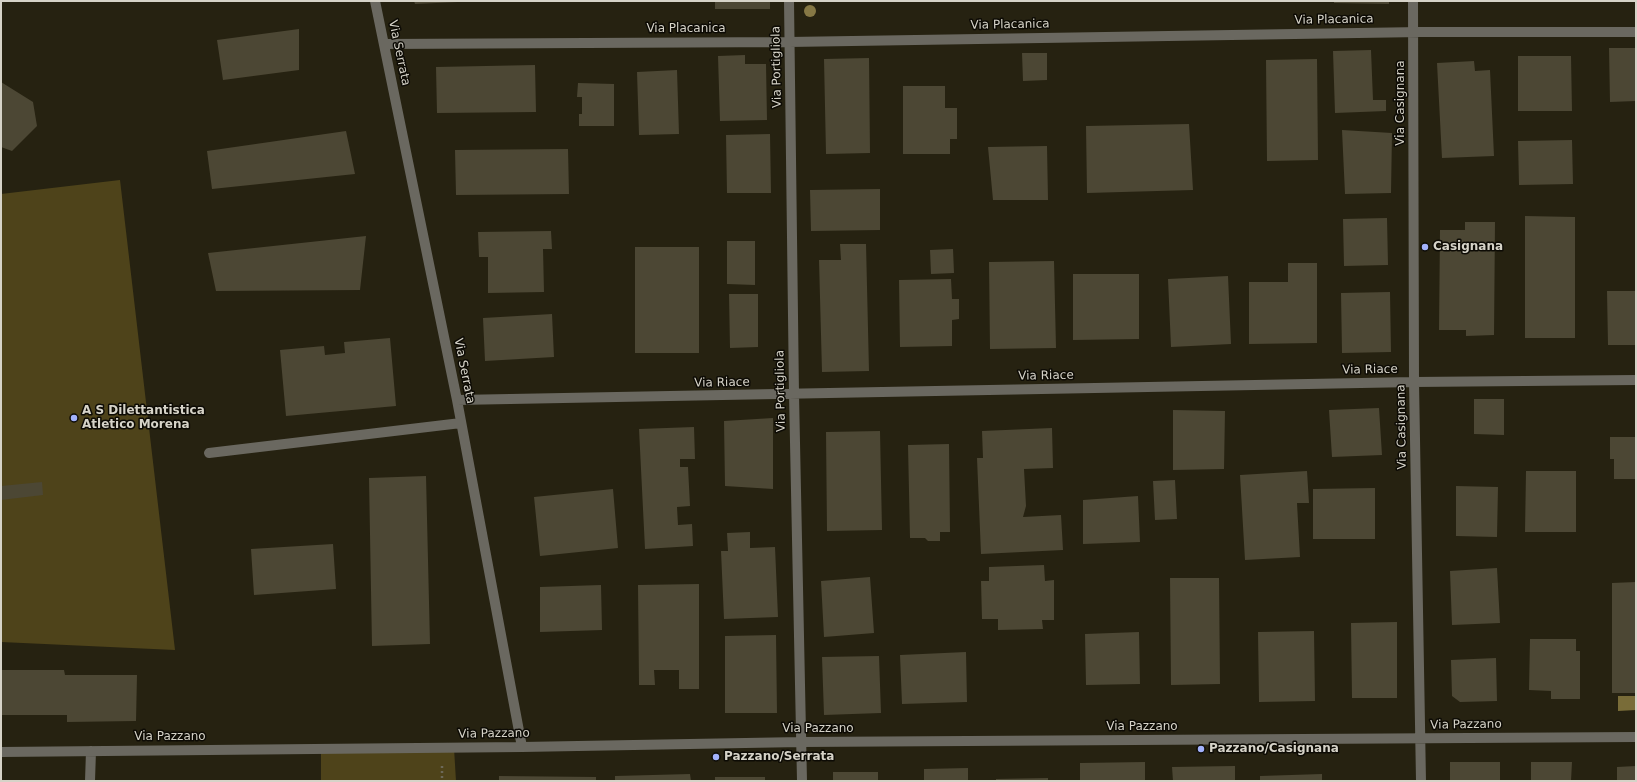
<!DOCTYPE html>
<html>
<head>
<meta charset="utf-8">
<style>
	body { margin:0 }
	#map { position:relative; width:1637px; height:782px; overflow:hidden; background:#262211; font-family:"DejaVu Sans",sans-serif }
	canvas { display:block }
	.frame { position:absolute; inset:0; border:2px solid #d6d3c8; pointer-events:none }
</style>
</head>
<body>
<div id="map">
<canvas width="1637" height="782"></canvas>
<div class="frame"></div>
</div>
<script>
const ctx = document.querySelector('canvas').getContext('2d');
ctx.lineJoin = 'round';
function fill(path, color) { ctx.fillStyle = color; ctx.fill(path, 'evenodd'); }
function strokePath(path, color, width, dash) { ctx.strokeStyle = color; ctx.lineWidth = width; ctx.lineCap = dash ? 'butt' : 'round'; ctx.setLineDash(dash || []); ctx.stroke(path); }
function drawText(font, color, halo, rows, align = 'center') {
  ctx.font = font + ' "DejaVu Sans",sans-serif'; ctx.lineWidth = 3; ctx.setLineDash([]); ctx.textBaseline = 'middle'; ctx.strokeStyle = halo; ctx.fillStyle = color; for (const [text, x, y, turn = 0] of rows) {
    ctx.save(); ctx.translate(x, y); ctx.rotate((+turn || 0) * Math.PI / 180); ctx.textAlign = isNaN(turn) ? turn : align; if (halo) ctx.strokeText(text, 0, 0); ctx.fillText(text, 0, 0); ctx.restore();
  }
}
const green = new Path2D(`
	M 120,180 L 175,650 L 1,642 L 1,194 Z
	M 454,748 L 456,781 L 321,781 L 321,749 Z`);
const water = new Path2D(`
	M 1618,696 L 1636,696 L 1636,710 L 1618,711 Z`);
const building = new Path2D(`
	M 414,1 L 458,1 L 458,2 L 415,4 Z
	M 715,1 L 770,1 L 770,9 L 715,9 Z
	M 1334,1 L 1389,1 L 1389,4 L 1334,3 Z
	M 299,29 L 299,70 L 223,80 L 217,40 Z
	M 1609,48 L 1636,48 L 1636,101 L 1610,102 Z
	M 1371,50 L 1373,100 L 1386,100 L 1386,111 L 1335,113 L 1333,51 Z
	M 1022,53 L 1047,53 L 1047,80 L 1023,81 Z
	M 745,55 L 745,64 L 766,64 L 767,120 L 720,121 L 718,56 Z
	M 1518,56 L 1571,56 L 1572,111 L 1518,111 Z
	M 869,58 L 870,153 L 826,154 L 824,59 Z
	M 1317,59 L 1318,160 L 1267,161 L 1266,60 Z
	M 1474,61 L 1475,71 L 1490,70 L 1494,156 L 1442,158 L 1437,63 Z
	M 535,65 L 536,112 L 437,113 L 436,67 Z
	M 677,70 L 679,134 L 639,135 L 637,72 Z
	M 1,82 L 33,102 L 37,126 L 12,151 L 1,147 Z
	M 578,83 L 614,84 L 614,126 L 579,126 L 579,114 L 582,114 L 582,97 L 577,97 Z
	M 903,86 L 945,86 L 945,108 L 957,108 L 957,139 L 950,139 L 950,154 L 903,154 Z
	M 1189,124 L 1193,190 L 1087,193 L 1086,126 Z
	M 1342,130 L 1392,133 L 1391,193 L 1345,194 Z
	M 346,131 L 355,174 L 212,189 L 207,151 Z
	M 770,134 L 771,193 L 727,193 L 726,135 Z
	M 1572,140 L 1573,184 L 1519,185 L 1518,141 Z
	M 1047,146 L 1048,200 L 993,200 L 988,147 Z
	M 568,149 L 569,194 L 456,195 L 455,150 Z
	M 880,189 L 880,230 L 811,231 L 810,190 Z
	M 1525,216 L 1575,217 L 1575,338 L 1525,338 Z
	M 1387,218 L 1388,265 L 1344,266 L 1343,219 Z
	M 1465,222 L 1495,222 L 1494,335 L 1466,336 L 1466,330 L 1439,330 L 1440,230 L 1465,230 Z
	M 551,231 L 552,249 L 543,249 L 544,292 L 488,293 L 488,257 L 479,257 L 478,232 Z
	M 366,236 L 360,290 L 216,291 L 208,253 Z
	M 727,241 L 755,241 L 755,285 L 727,284 Z
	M 840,244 L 866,244 L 869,371 L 822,372 L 819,260 L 841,260 Z
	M 635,247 L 699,247 L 699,353 L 635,353 Z
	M 953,249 L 954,273 L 931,274 L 930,250 Z
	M 1054,261 L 1056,348 L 990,349 L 989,262 Z
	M 1288,263 L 1317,263 L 1317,343 L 1249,344 L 1249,282 L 1288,282 Z
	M 1073,274 L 1139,274 L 1139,339 L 1073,340 Z
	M 1228,276 L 1231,344 L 1171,347 L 1168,279 Z
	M 951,279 L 952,299 L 959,299 L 959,319 L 952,320 L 952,346 L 900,347 L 899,280 Z
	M 1607,291 L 1636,291 L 1636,345 L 1608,345 Z
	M 1390,292 L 1391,352 L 1342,353 L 1341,293 Z
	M 729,294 L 758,294 L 758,347 L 730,348 Z
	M 552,314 L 554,357 L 485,361 L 483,318 Z
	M 390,338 L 396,406 L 286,416 L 280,350 L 324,346 L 325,355 L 345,353 L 344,342 Z
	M 1474,399 L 1504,399 L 1504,435 L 1474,434 Z
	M 1379,408 L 1382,455 L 1332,457 L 1329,410 Z
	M 1173,410 L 1225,411 L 1224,469 L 1173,470 Z
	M 773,418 L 773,489 L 725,486 L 724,421 Z
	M 694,427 L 695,459 L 680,459 L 680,467 L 688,467 L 690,506 L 677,507 L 678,525 L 692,524 L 693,546 L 645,549 L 639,429 Z
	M 1052,428 L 1053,468 L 1024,469 L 1026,506 L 1023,517 L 1061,515 L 1063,550 L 981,554 L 977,458 L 983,458 L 982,431 Z
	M 880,431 L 882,530 L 827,531 L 826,432 Z
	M 1610,437 L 1636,437 L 1636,479 L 1614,479 L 1614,459 L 1610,459 Z
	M 949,444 L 950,532 L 940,532 L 940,541 L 928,541 L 925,538 L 910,538 L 908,445 Z
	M 1307,471 L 1309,503 L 1297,503 L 1300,557 L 1245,560 L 1240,475 Z
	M 1526,471 L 1576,471 L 1576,532 L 1525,532 Z
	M 426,476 L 430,644 L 372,646 L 369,478 Z
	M 1175,480 L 1177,519 L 1155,520 L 1153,481 Z
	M 42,482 L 43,495 L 1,500 L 1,486 Z
	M 1456,486 L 1498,487 L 1497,537 L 1456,536 Z
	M 1375,488 L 1375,539 L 1313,539 L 1313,489 Z
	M 613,489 L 618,548 L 540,556 L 534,497 Z
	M 1138,496 L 1140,542 L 1083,544 L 1083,500 Z
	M 750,532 L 750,548 L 775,547 L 778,617 L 724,619 L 721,551 L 728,551 L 727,533 Z
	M 333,544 L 336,589 L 254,595 L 251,549 Z
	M 1044,565 L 1045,581 L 1054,580 L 1054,620 L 1042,620 L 1043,629 L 998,630 L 998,619 L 982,619 L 981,581 L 989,581 L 989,567 Z
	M 1497,568 L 1500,623 L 1452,625 L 1450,571 Z
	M 870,577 L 874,633 L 824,637 L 821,581 Z
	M 1170,578 L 1219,578 L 1220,684 L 1171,685 Z
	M 1636,582 L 1636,693 L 1612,693 L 1612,583 Z
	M 699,584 L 699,689 L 679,689 L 679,670 L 654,670 L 655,685 L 639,685 L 638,585 Z
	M 601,585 L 602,630 L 540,632 L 540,587 Z
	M 1397,622 L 1397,698 L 1352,698 L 1351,623 Z
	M 1314,631 L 1315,701 L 1259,702 L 1258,632 Z
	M 1139,632 L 1140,684 L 1086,685 L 1085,634 Z
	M 776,635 L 777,713 L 725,713 L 725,636 Z
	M 1530,639 L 1576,639 L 1576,651 L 1580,651 L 1580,699 L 1551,699 L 1551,691 L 1529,690 Z
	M 966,652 L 967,702 L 902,704 L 900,655 Z
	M 879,656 L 881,713 L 824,715 L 822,657 Z
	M 1496,658 L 1497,701 L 1460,702 L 1452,696 L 1451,660 Z
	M 1,670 L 64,670 L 65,675 L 137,675 L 136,721 L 67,722 L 67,715 L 1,715 Z
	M 1145,762 L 1145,781 L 1080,781 L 1080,763 Z
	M 1450,762 L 1500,762 L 1500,781 L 1450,781 Z
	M 1531,762 L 1572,762 L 1571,781 L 1531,781 Z
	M 1235,766 L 1235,781 L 1173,781 L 1172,767 Z
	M 1636,766 L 1636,781 L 1617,781 L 1617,767 Z
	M 968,768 L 968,781 L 924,781 L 924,769 Z
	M 833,772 L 878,772 L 878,781 L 833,781 Z
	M 690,774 L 691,781 L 615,781 L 615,776 Z
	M 1322,774 L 1322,781 L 1260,781 L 1260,776 Z
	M 499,776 L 596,777 L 596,781 L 499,781 Z
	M 715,777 L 765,777 L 765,781 L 715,781 Z
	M 1048,778 L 1048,781 L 996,781 L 996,779 Z`);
const path = new Path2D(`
	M 442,766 L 442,781`);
const minor = new Path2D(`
	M 375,1 L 457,400 L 522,747
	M 789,1 L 794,394 L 802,781
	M 1413,1 L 1414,382 L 1421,781
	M 384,44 L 789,42 L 1421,32 L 1636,32
	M 457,400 L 1414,382 L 1636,380
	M 209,453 L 461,423
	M 1,752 L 522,747 L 801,742 L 1636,737
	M 90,781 L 91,751`);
const trees = [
	[810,11]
];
const markers = [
	[1425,247,4,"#a3b2fc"],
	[74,418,4,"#a3b2fc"],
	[1201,749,4,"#a3b2fc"],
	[716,757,4,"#a3b2fc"]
];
const streetNames = [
	["Via Placanica",1334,20,-1],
	["Via Placanica",1010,25,-1],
	["Via Placanica",686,29],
	["Via Serrata",399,53,78],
	["Via Portigliola",777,67,-91],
	["Via Casignana",1401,103,-90],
	["Via Riace",1370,370,-1],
	["Via Serrata",464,371,79],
	["Via Riace",1046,376,-1],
	["Via Riace",722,383,-1],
	["Via Portigliola",781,391,-91],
	["Via Casignana",1402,427,-91],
	["Via Pazzano",1466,725,-1],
	["Via Pazzano",1142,727],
	["Via Pazzano",818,729],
	["Via Pazzano",494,734,-1],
	["Via Pazzano",170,737]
];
const poiNames = [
	["Casignana",1433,247],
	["A S Dilettantistica",82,411],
	["Atletico Morena",82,425],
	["Pazzano/Casignana",1209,749],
	["Pazzano/Serrata",724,757]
];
fill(green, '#4e431a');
fill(water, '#796c38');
fill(building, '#4c4734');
strokePath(path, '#6d695a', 2.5, [2, 3]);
strokePath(minor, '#6a6860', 10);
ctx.fillStyle = '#867845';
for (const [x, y] of trees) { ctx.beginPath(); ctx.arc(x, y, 6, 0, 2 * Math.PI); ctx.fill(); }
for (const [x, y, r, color] of markers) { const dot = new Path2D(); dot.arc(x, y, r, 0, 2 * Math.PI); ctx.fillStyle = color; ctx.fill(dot); strokePath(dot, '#0d0b05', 1.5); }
drawText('12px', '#d6d3c8', '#0d0b05', streetNames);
drawText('bold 12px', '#d6d3c8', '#0d0b05', poiNames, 'left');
</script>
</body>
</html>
